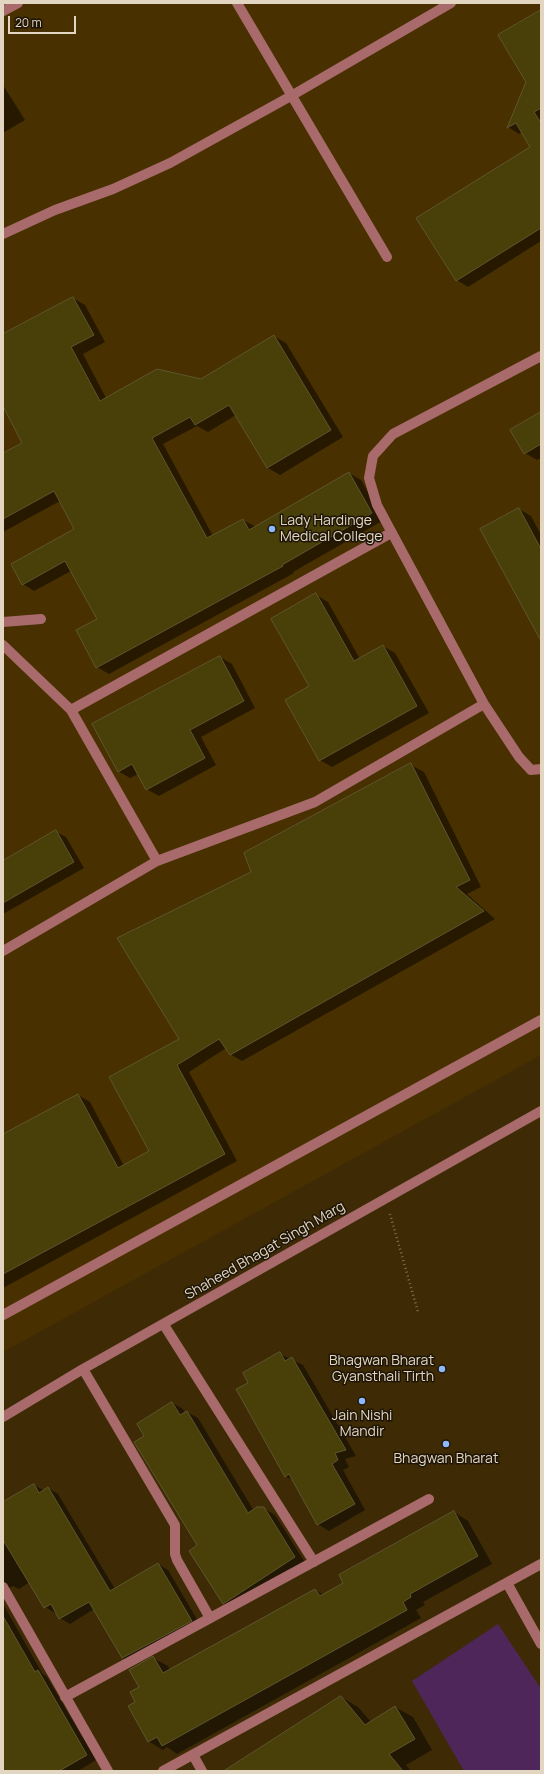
<!DOCTYPE html>
<html>
<head>
<meta charset="utf-8">
<style>
	body { margin:0 }
	#map { position:relative; width:544px; height:1774px; overflow:hidden; background:#3e2b06; font-family:Manrope,sans-serif }
	canvas { display:block }
	.frame { position:absolute; inset:0; border:4px solid #e2d6c3; pointer-events:none }
	.scale { position:absolute; left:8px; top:16px; width:68px; height:18px; box-sizing:border-box; border:2px solid #e2d6c3; border-top:0; padding-left:5px; font-size:12px; line-height:14px; white-space:nowrap; color:#e2d6c3; -webkit-text-stroke:3px #1e1507; paint-order:stroke }
</style>
</head>
<body>
<div id="map">
<canvas width="544" height="1774"></canvas>
<div class="frame"></div>
<div class="scale">20 m</div>
</div>
<script>
const ctx = document.querySelector('canvas').getContext('2d');
ctx.lineJoin = 'round';
function fill(path, color) { ctx.fillStyle = color; ctx.fill(path, 'evenodd'); }
function strokePath(path, color, width, dash) { ctx.strokeStyle = color; ctx.lineWidth = width; ctx.lineCap = dash ? 'butt' : 'round'; ctx.setLineDash(dash || []); ctx.stroke(path); }
function drawText(font, color, halo, rows, align = 'center') {
  ctx.font = font + ' Manrope,sans-serif'; ctx.lineWidth = 3; ctx.setLineDash([]); ctx.textBaseline = 'middle'; ctx.strokeStyle = halo; ctx.fillStyle = color; for (const [text, x, y, turn = 0] of rows) {
    ctx.save(); ctx.translate(x, y); ctx.rotate((+turn || 0) * Math.PI / 180); ctx.textAlign = isNaN(turn) ? turn : align; if (halo) ctx.strokeText(text, 0, 0); ctx.fillText(text, 0, 0); ctx.restore();
  }
}
const built = new Path2D(`
	M 3,3 L 541,3 L 541,1055 L 3,1352 Z`);
const green = new Path2D(`
	M 498,1624 L 541,1689 L 541,1771 L 464,1771 L 412,1681 Z`);
const shadow = new Path2D(`
	M 541,11 L 541,241 L 468,287 L 457,280 L 531,147 L 522,132 L 519,134 L 508,127 L 527,82 Z
	M 3,85 L 25,120 L 3,133 Z
	M 73,298 L 85,305 L 105,342 L 83,354 L 106,398 L 201,380 L 274,336 L 286,343 L 343,437 L 280,475 L 268,468 L 236,415 L 208,432 L 197,426 L 163,444 L 213,536 L 243,520 L 256,527 L 349,473 L 361,480 L 384,520 L 293,572 L 294,573 L 109,674 L 97,667 L 98,619 L 71,571 L 34,591 L 23,584 L 75,530 L 60,501 L 3,532 L 3,454 L 23,443 L 3,404 L 3,333 L 4,334 Z
	M 541,414 L 541,458 L 537,460 L 525,453 Z
	M 519,509 L 531,516 L 541,535 L 541,639 Z
	M 316,595 L 328,602 L 360,659 L 383,646 L 395,653 L 429,713 L 332,767 L 320,760 L 310,687 Z
	M 220,657 L 232,664 L 255,708 L 201,737 L 216,765 L 159,796 L 146,789 L 138,774 L 130,778 L 118,771 Z
	M 411,765 L 424,772 L 481,887 L 467,894 L 495,919 L 242,1061 L 230,1054 L 226,1048 L 189,1072 L 237,1161 L 3,1288 L 3,1136 L 78,1095 L 90,1102 L 124,1166 L 150,1151 L 180,1040 L 253,873 Z
	M 56,832 L 66,837 L 84,868 L 3,914 L 3,862 Z
	M 280,1354 L 303,1365 L 356,1456 L 345,1459 L 349,1467 L 343,1470 L 365,1510 L 329,1531 L 318,1524 L 294,1481 L 285,1476 L 249,1383 Z
	M 172,1403 L 183,1409 L 185,1413 L 187,1412 L 198,1418 L 254,1511 L 263,1508 L 275,1515 L 306,1564 L 234,1609 L 223,1603 L 198,1546 L 145,1436 Z
	M 34,1485 L 43,1490 L 48,1488 L 58,1494 L 115,1589 L 158,1564 L 168,1570 L 201,1626 L 133,1663 L 123,1658 L 94,1609 L 70,1624 L 60,1618 L 56,1612 L 55,1613 L 45,1607 L 30,1582 L 19,1589 L 13,1586 L 7,1589 L 7,1596 L 3,1598 L 3,1542 L 5,1541 L 3,1538 L 3,1503 Z
	M 454,1512 L 468,1521 L 492,1564 L 423,1602 L 425,1605 L 416,1610 L 421,1618 L 177,1754 L 167,1747 L 163,1750 L 148,1741 L 137,1702 L 140,1687 L 153,1658 L 168,1666 L 170,1670 L 315,1590 L 324,1595 Z
	M 3,1604 L 42,1673 L 47,1677 L 96,1760 L 78,1771 L 3,1771 Z
	M 341,1697 L 358,1707 L 371,1722 L 395,1707 L 413,1717 L 432,1750 L 406,1765 L 411,1771 L 231,1771 Z`);
const building = new Path2D(`
	M 541,10 L 541,108 L 534,112 L 541,123 L 541,228 L 456,281 L 416,218 L 530,147 L 516,123 L 507,128 L 526,82 L 498,35 Z
	M 73,297 L 94,335 L 71,347 L 100,401 L 157,369 L 201,379 L 274,335 L 331,430 L 267,468 L 229,405 L 195,425 L 190,417 L 152,438 L 207,538 L 243,519 L 249,530 L 349,472 L 372,513 L 282,565 L 283,566 L 96,668 L 76,630 L 97,619 L 65,561 L 22,585 L 11,564 L 74,529 L 54,491 L 3,519 L 3,453 L 22,443 L 3,406 L 3,334 Z
	M 541,412 L 541,444 L 524,454 L 510,430 Z
	M 519,508 L 541,549 L 541,641 L 480,529 Z
	M 316,593 L 354,661 L 383,645 L 417,706 L 319,761 L 285,700 L 309,686 L 271,619 Z
	M 220,656 L 244,701 L 190,730 L 205,758 L 146,790 L 132,764 L 118,772 L 92,724 Z
	M 411,763 L 470,880 L 456,887 L 484,911 L 230,1055 L 219,1039 L 177,1065 L 225,1154 L 3,1274 L 3,1134 L 78,1094 L 118,1168 L 149,1151 L 109,1077 L 179,1039 L 117,938 L 251,872 L 244,853 Z
	M 56,830 L 74,862 L 3,903 L 3,861 Z
	M 280,1352 L 285,1361 L 292,1357 L 346,1450 L 335,1453 L 338,1460 L 332,1464 L 355,1504 L 317,1525 L 289,1474 L 285,1477 L 236,1389 L 248,1383 L 243,1373 Z
	M 172,1402 L 180,1415 L 187,1411 L 248,1513 L 257,1507 L 264,1507 L 295,1557 L 223,1604 L 189,1551 L 197,1545 L 134,1442 L 144,1436 L 137,1424 Z
	M 34,1484 L 39,1493 L 48,1487 L 110,1591 L 158,1563 L 192,1621 L 122,1658 L 89,1602 L 59,1619 L 51,1604 L 44,1608 L 3,1540 L 3,1502 Z
	M 454,1511 L 478,1556 L 410,1594 L 411,1597 L 403,1602 L 407,1610 L 162,1746 L 157,1737 L 148,1742 L 128,1706 L 135,1702 L 130,1692 L 139,1687 L 129,1670 L 153,1656 L 163,1673 L 315,1589 L 320,1596 L 343,1583 L 339,1575 Z
	M 3,1616 L 35,1672 L 38,1670 L 87,1755 L 59,1771 L 3,1771 Z
	M 341,1696 L 365,1725 L 395,1706 L 415,1739 L 389,1754 L 403,1771 L 224,1771 Z`);
const path = new Path2D(`
	M 390,1214 L 418,1312`);
const minor = new Path2D(`
	M 237,3 L 387,257
	M 3,11 L 18,3
	M 3,234 L 55,210 L 113,189 L 170,163 L 291,96 L 451,3
	M 541,356 L 393,434 L 373,456 L 369,478 L 377,505 L 484,704 L 519,757 L 531,770 L 541,769
	M 3,622 L 41,619
	M 3,645 L 71,710
	M 157,861 L 71,710 L 391,533
	M 3,951 L 157,861 L 315,802 L 484,704
	M 3,1315 L 541,1020
	M 164,1325 L 314,1562
	M 83,1369 L 175,1525 L 175,1554 L 177,1560 L 210,1618
	M 3,1417 L 83,1369 L 541,1111
	M 507,1583 L 541,1644
	M 3,1587 L 108,1771
	M 65,1697 L 429,1499
	M 193,1755 L 202,1771
	M 163,1771 L 541,1564`);
const markers = [
	[272,529,4,"#8db9fc"],
	[442,1369,4,"#8db9fc"],
	[362,1401,4,"#8db9fc"],
	[446,1444,4,"#8db9fc"]
];
const poiNames = [
	["Lady Hardinge",280,521,"left"],
	["Medical College",280,537,"left"],
	["Bhagwan Bharat",434,1361,"right"],
	["Gyansthali Tirth",434,1377,"right"],
	["Jain Nishi",362,1416],
	["Mandir",362,1432],
	["Bhagwan Bharat",446,1459]
];
const streetNames = [
	["Shaheed Bhagat Singh Marg",265,1251,-30]
];
fill(built, '#483000');
fill(green, '#4f2659');
fill(shadow, '#0007');
fill(building, '#483f09');
strokePath(building, '#5e562f', 1);
strokePath(path, '#807052', 2.5, [1, 3]);
strokePath(minor, '#a86a6b', 10);
for (const [x, y, r, color] of markers) { const dot = new Path2D(); dot.arc(x, y, r, 0, 2 * Math.PI); ctx.fillStyle = color; ctx.fill(dot); strokePath(dot, '#1e1507', 1.5); }
drawText('14px', '#e2d6c3', '#1e1507', poiNames);
drawText('14px', '#e2d6c3', '#1e1507', streetNames);
</script>
</body>
</html>
